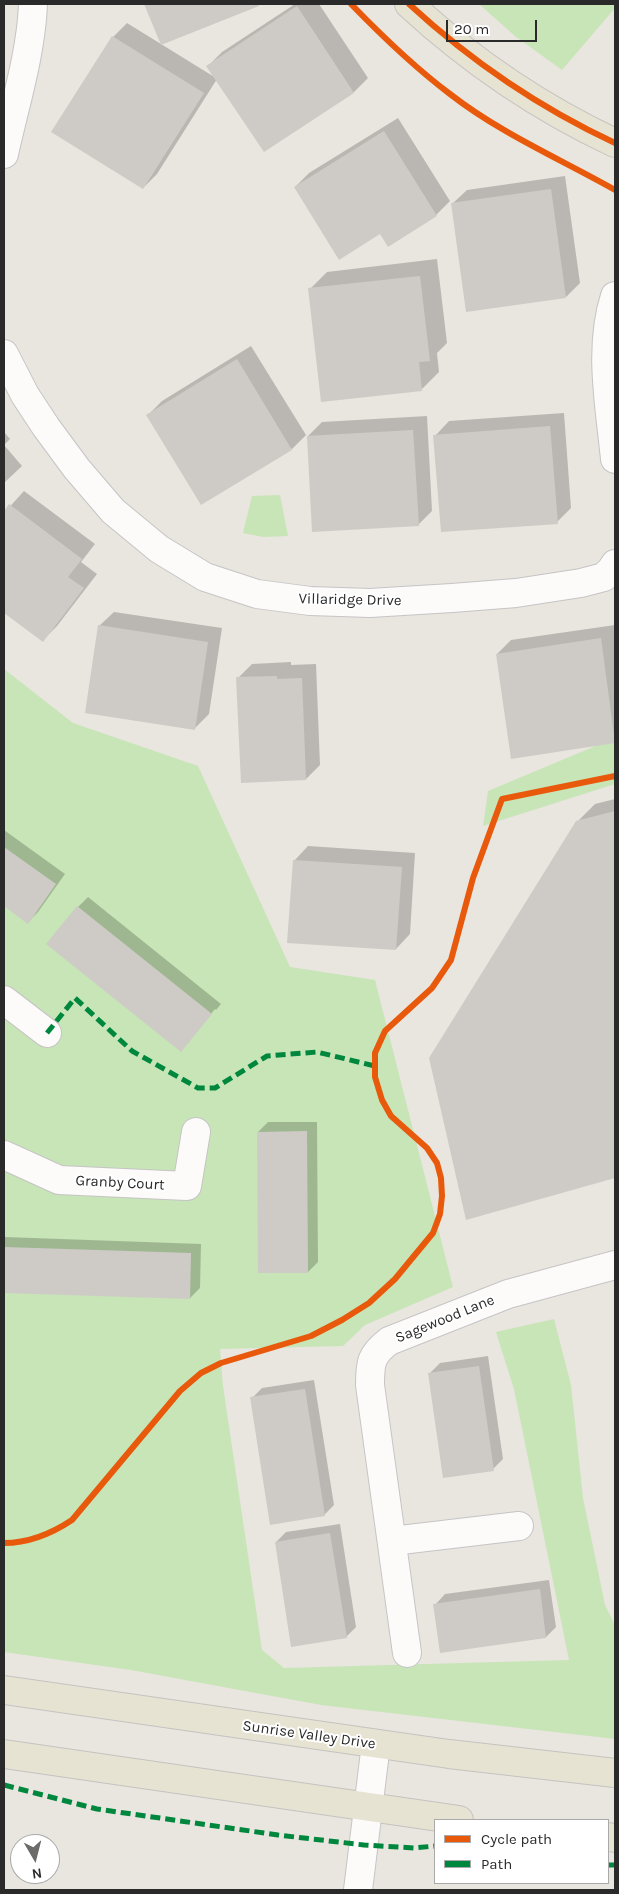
<!DOCTYPE html>
<html>
<head>
<meta charset="utf-8">
<style>
	body { margin:0 }
	#map { position:relative; width:619px; height:1894px; overflow:hidden; background:#e9e5df; font-family:Karla,sans-serif }
	canvas { display:block }
	.frame { position:absolute; inset:0; border:5px solid #2a2a2a; pointer-events:none }
	.legend { position:absolute; left:434px; top:1819px; width:175px; height:65px; box-sizing:border-box; background:#fff; border:1px solid #aaa; margin:0; padding:6px 9px; list-style:none; font-size:15px; color:#2a2a2a }
	.legend li { display:flex; align-items:center; gap:10px; height:25px }
	.legend b { width:25px; border:1px solid #aaa }
	.north { position:absolute; left:10px; top:1834px; width:50px; height:50px; box-sizing:border-box; background:#fff; border:1px solid #aaa; border-radius:50%; rotate:172deg; font-size:14px; font-weight:700; line-height:20px; text-align:center; color:#2a2a2a }
	.north::after { content:''; display:block; margin:auto; width:18px; height:22px; background:#6d6b69; clip-path:polygon(50% 0,100% 100%,50% 72%,0 100%) }
	.scale { position:absolute; left:446px; top:20px; width:91px; height:22px; box-sizing:border-box; border:2px solid #2a2a2a; border-top:0; padding-left:6px; font-size:15px; line-height:18px; white-space:nowrap; color:#2a2a2a; -webkit-text-stroke:4px #fff; paint-order:stroke }
</style>
</head>
<body>
<div id="map">
<canvas width="619" height="1894"></canvas>
<div class="frame"></div>
<ul class="legend">
<li><b style="height:6px;background:#e8590c"></b>Cycle path</li>
<li><b style="height:6px;background:#00873e"></b>Path</li>
</ul>
<div class="north">N</div>
<div class="scale">20 m</div>
</div>
<script>
const ctx = document.querySelector('canvas').getContext('2d');
ctx.lineJoin = 'round';
function fill(path, color) { ctx.fillStyle = color; ctx.fill(path, 'evenodd'); }
function strokePath(path, color, width, dash) { ctx.strokeStyle = color; ctx.lineWidth = width; ctx.lineCap = dash ? 'butt' : 'round'; ctx.setLineDash(dash || []); ctx.stroke(path); }
function drawText(font, color, halo, rows, align = 'center') {
  ctx.font = font + ' Karla,sans-serif'; ctx.lineWidth = 4; ctx.setLineDash([]); ctx.textBaseline = 'middle'; ctx.strokeStyle = halo; ctx.fillStyle = color; for (const [text, x, y, turn = 0] of rows) {
    ctx.save(); ctx.translate(x, y); ctx.rotate((+turn || 0) * Math.PI / 180); ctx.textAlign = isNaN(turn) ? turn : align; if (halo) ctx.strokeText(text, 0, 0); ctx.fillText(text, 0, 0); ctx.restore();
  }
}
const green = new Path2D(`
	M 479,4 L 615,4 L 615,8 L 562,70 L 515,36 Z
	M 280,495 L 288,536 L 263,537 L 243,533 L 252,496 Z
	M 4,669 L 73,723 L 198,766 L 290,967 L 375,980 L 453,1287 L 365,1325 L 343,1346 L 220,1349 L 223,1386 L 262,1650 L 284,1668 L 569,1660 L 514,1389 L 496,1332 L 554,1319 L 571,1385 L 583,1498 L 605,1605 L 615,1625 L 615,1739 L 321,1705 L 131,1670 L 4,1652 Z
	M 615,736 L 615,784 L 483,826 L 488,791 L 605,742 Z`);
const shadow = new Path2D(`
	M 146,4 L 259,4 L 162,44 Z
	M 295,4 L 319,4 L 368,78 L 354,92 L 264,151 L 217,79 L 157,174 L 143,188 L 113,37 L 127,23 L 216,78 L 208,66 L 222,52 Z
	M 398,118 L 450,201 L 436,215 L 380,232 L 295,187 L 309,173 Z
	M 565,176 L 580,283 L 566,297 L 452,204 L 467,190 Z
	M 437,259 L 447,343 L 437,353 L 439,372 L 422,389 L 310,289 L 327,272 Z
	M 251,346 L 306,435 L 292,449 L 148,415 L 162,401 Z
	M 564,413 L 571,508 L 557,522 L 435,436 L 449,421 Z
	M 427,416 L 432,511 L 418,525 L 308,436 L 322,422 Z
	M 4,432 L 10,439 L 4,445 Z
	M 4,445 L 22,466 L 4,483 Z
	M 24,491 L 95,544 L 81,562 L 97,574 L 57,626 L 43,640 L 4,611 L 4,513 Z
	M 114,612 L 222,628 L 209,714 L 195,728 L 99,626 Z
	M 615,625 L 615,742 L 512,757 L 497,654 L 511,640 Z
	M 291,662 L 291,665 L 316,664 L 320,765 L 306,779 L 238,678 L 252,664 Z
	M 615,799 L 615,1177 L 467,1219 L 577,822 L 595,804 Z
	M 4,830 L 65,874 L 38,912 L 28,922 L 4,905 Z
	M 308,846 L 415,853 L 410,934 L 396,949 L 294,861 Z
	M 88,897 L 221,1004 L 216,1010 L 215,1009 L 188,1041 L 190,1041 L 181,1050 L 78,907 Z
	M 268,1122 L 317,1122 L 318,1262 L 308,1272 L 258,1132 Z
	M 5,1237 L 201,1244 L 200,1288 L 190,1298 L 4,1292 Z
	M 488,1356 L 503,1459 L 493,1469 L 430,1373 L 440,1363 Z
	M 314,1380 L 334,1505 L 324,1515 L 252,1398 L 262,1388 Z
	M 340,1524 L 356,1627 L 346,1637 L 276,1542 L 286,1532 Z
	M 549,1580 L 556,1627 L 546,1637 L 435,1605 L 445,1594 Z`);
const building = new Path2D(`
	M 144,4 L 258,4 L 259,6 L 161,45 Z
	M 297,6 L 354,93 L 264,152 L 206,66 Z
	M 112,36 L 204,93 L 143,189 L 51,132 Z
	M 384,131 L 437,216 L 388,247 L 380,234 L 339,260 L 294,187 Z
	M 551,189 L 566,298 L 466,312 L 451,203 Z
	M 420,276 L 430,361 L 419,362 L 422,391 L 321,402 L 308,288 Z
	M 237,359 L 292,450 L 201,505 L 146,415 Z
	M 550,426 L 558,524 L 441,532 L 433,435 Z
	M 413,430 L 419,526 L 312,532 L 307,436 Z
	M 9,504 L 82,559 L 68,577 L 84,588 L 43,642 L 4,613 L 4,511 Z
	M 98,625 L 208,642 L 195,730 L 85,713 Z
	M 601,638 L 615,743 L 511,759 L 496,654 Z
	M 277,676 L 277,679 L 302,678 L 306,780 L 241,783 L 236,677 Z
	M 615,811 L 615,1178 L 466,1220 L 429,1058 L 576,821 Z
	M 4,847 L 56,884 L 28,924 L 4,906 Z
	M 293,860 L 402,867 L 396,950 L 287,943 Z
	M 77,906 L 212,1014 L 181,1052 L 46,944 Z
	M 307,1131 L 308,1273 L 258,1273 L 257,1132 Z
	M 4,1247 L 191,1253 L 190,1299 L 4,1293 Z
	M 479,1366 L 494,1471 L 443,1478 L 428,1373 Z
	M 305,1389 L 325,1516 L 270,1525 L 250,1397 Z
	M 330,1533 L 347,1638 L 291,1647 L 275,1542 Z
	M 540,1589 L 546,1638 L 440,1653 L 433,1604 Z`);
const minor = new Path2D(`
	M 4,154 C 15,104 31,54 33,4
	M 615,296 C 598,348 610,407 615,459
	M 4,354 L 25,395 L 46,427 L 77,469 L 113,511 L 159,549 L 205,577 L 257,594 L 310,601 L 370,603 L 452,598 L 516,593 L 581,583 L 604,577 L 611,570 L 615,564
	M 4,1000 L 47,1033
	M 4,1155 L 59,1180 L 187,1186 L 196,1132
	M 392,1541 L 519,1526
	M 407,1653 L 370,1385 C 370,1362 371,1355 389,1341 L 508,1294 L 615,1265
	M 358,1890 L 376,1744`);
const major = new Path2D(`
	M 409,4 C 472,62 538,107 615,143
	M 4,1690 L 449,1754 L 615,1773
	M 4,1754 L 459,1820
	M 608,1837 L 615,1838`);
const quiet = new Path2D(`
	M 47,1033 L 75,998 L 132,1051 L 198,1088 L 215,1088 L 267,1056 L 317,1052 L 375,1066
	M 4,1785 L 97,1809 L 278,1835 L 364,1845 L 414,1848 L 435,1846
	M 608,1865 L 615,1865`);
const cycleway = new Path2D(`
	M 351,4 C 382,36 414,67 450,94 C 500,133 560,159 615,190
	M 409,4 C 472,62 538,107 615,143
	M 4,1543 C 30,1543 51,1534 72,1520 L 180,1391 L 201,1373 L 221,1363 L 311,1336 L 342,1320 L 369,1303 L 395,1279 L 433,1233 L 440,1214 L 442,1196 L 441,1178 L 437,1163 L 427,1148 L 391,1116 L 382,1100 L 375,1077 L 375,1053 L 385,1031 L 432,988 L 451,960 L 473,878 L 502,799 L 615,776`);
const streetNames = [
	["Villaridge Drive",350,600,1],
	["Granby Court",120,1183,3],
	["Sagewood Lane",445,1319,-22],
	["Sunrise Valley Drive",309,1735,8]
];
fill(green, '#c7e5b6');
fill(shadow, '#0003');
fill(building, '#cecbc6');
strokePath(minor, '#c6c4c5', 30);
strokePath(major, '#c4c3c1', 30);
strokePath(minor, '#fcfbfa', 28);
strokePath(major, '#e7e3d2', 28);
strokePath(quiet, '#00873e', 5, [10, 5]);
strokePath(cycleway, '#e8590c', 6);
drawText('15px', '#2a2a2a', '#fff', streetNames);
</script>
</body>
</html>
